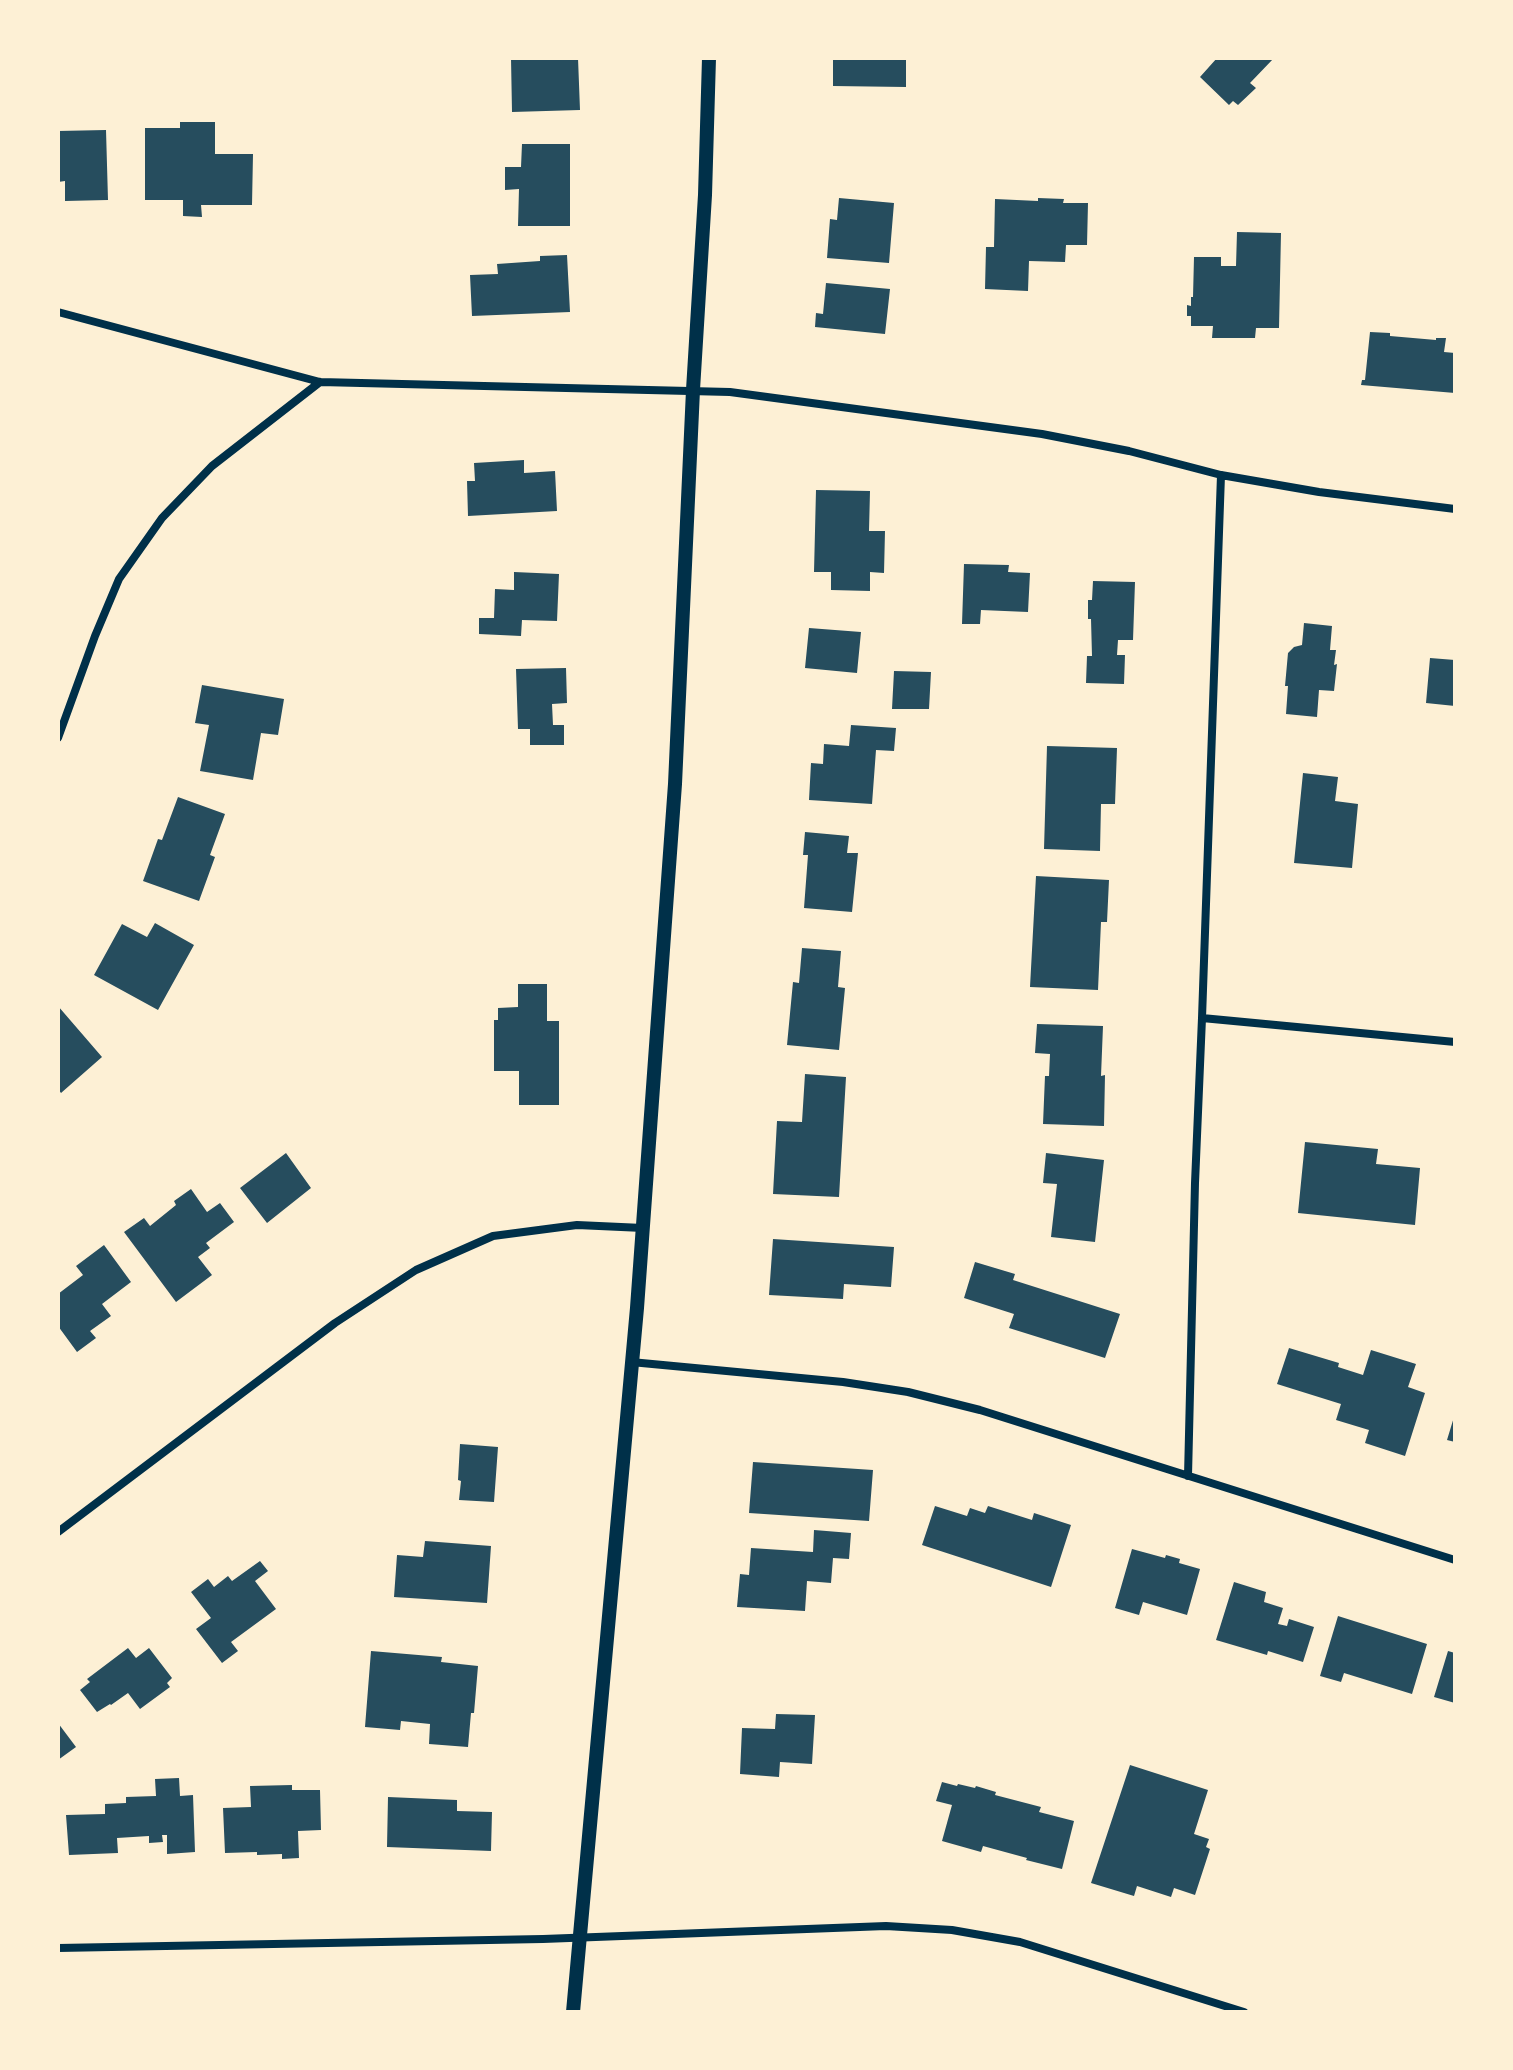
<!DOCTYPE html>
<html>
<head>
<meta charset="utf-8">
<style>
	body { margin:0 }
	#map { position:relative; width:1513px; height:2070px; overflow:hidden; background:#fdf0d5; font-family:"IBM Plex Sans",sans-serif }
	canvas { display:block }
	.frame { position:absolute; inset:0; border:60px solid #fdf0d5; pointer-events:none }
</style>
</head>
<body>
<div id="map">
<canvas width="1513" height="2070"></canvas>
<div class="frame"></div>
</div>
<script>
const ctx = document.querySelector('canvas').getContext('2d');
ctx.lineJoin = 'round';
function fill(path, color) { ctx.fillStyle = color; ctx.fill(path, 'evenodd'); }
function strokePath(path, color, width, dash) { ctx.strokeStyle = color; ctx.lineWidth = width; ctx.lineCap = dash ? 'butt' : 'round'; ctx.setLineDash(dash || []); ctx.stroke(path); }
const building = new Path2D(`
	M 511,58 L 578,58 L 580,110 L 512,112 Z
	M 833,58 L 906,58 L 906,87 L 833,86 Z
	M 1217,58 L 1274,58 L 1250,83 L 1256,88 L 1238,105 L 1233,101 L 1229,105 L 1200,77 Z
	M 180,122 L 215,122 L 215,154 L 253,154 L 252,205 L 201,205 L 202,217 L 183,216 L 183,200 L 145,200 L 145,128 L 180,128 Z
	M 106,130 L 108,200 L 65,201 L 65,181 L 58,182 L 58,131 Z
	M 522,144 L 570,144 L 570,226 L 518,226 L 519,189 L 505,190 L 505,167 L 521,167 Z
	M 839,198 L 894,203 L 889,263 L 827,258 L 830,219 L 837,220 Z
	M 1038,198 L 1064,199 L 1063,203 L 1088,203 L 1087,245 L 1066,245 L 1065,262 L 1029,261 L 1028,291 L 985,289 L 986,247 L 994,247 L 995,199 L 1038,201 Z
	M 1237,232 L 1281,233 L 1279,328 L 1256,328 L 1255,338 L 1212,338 L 1213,326 L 1191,326 L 1191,316 L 1187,316 L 1187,305 L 1191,306 L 1191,297 L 1193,297 L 1194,257 L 1221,257 L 1221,266 L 1236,266 Z
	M 567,255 L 570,312 L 472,316 L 470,275 L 498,274 L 497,264 L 540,261 L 540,256 Z
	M 826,283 L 890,289 L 885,334 L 815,327 L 816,313 L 823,314 Z
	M 1370,332 L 1390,333 L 1390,336 L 1436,340 L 1436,338 L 1446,338 L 1444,352 L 1455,353 L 1455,393 L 1361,385 L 1362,380 L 1365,380 Z
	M 524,460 L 524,473 L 555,471 L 557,511 L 468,516 L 467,481 L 475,481 L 474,463 Z
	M 816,490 L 870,491 L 869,531 L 885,531 L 884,573 L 870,572 L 870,591 L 831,590 L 831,572 L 814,572 Z
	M 964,564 L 1009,565 L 1008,572 L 1030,573 L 1028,612 L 981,610 L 980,624 L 962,624 Z
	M 514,572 L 559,574 L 557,621 L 522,620 L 521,636 L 479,634 L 479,618 L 494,618 L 495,589 L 514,590 Z
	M 1093,581 L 1135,582 L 1133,640 L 1118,640 L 1117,655 L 1125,655 L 1124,684 L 1086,683 L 1087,656 L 1092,656 L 1091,619 L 1088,619 L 1088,600 L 1092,600 Z
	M 1304,623 L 1332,626 L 1330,650 L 1336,650 L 1334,665 L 1337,664 L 1334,691 L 1319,690 L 1317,717 L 1286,714 L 1288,686 L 1285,686 L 1288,653 L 1294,647 L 1302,645 Z
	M 809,628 L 861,632 L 857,673 L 805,668 Z
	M 1430,658 L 1455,660 L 1455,706 L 1426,703 Z
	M 566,668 L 567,703 L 552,704 L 553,725 L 564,725 L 564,745 L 530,745 L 530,729 L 518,729 L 516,669 Z
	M 894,671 L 931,672 L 929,709 L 892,709 Z
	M 202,685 L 284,699 L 278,735 L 261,733 L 253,780 L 200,771 L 209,725 L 195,723 Z
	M 851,725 L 896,728 L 894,751 L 876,750 L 872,804 L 809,800 L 811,763 L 823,764 L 824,744 L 849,746 Z
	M 1047,746 L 1117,748 L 1115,804 L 1101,804 L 1100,851 L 1044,849 Z
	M 1303,773 L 1338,777 L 1335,801 L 1358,804 L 1352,868 L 1294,863 Z
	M 178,797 L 225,814 L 210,855 L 215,857 L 199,901 L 143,881 L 158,839 L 162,840 Z
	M 805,832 L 849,836 L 847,853 L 858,853 L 852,912 L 804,908 L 808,855 L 803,855 Z
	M 1036,876 L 1109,880 L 1107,922 L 1101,922 L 1098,990 L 1030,987 Z
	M 155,923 L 194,945 L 158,1010 L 94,975 L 122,924 L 147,937 Z
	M 802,948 L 841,951 L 838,987 L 845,988 L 839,1050 L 787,1045 L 793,982 L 799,983 Z
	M 518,984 L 547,984 L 547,1021 L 559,1021 L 559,1105 L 519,1105 L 519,1071 L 494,1071 L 494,1020 L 498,1020 L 498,1008 L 518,1007 Z
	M 58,1006 L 102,1057 L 61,1093 L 58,1089 Z
	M 1037,1024 L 1103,1026 L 1101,1076 L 1105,1075 L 1104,1126 L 1043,1124 L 1045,1076 L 1049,1076 L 1050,1054 L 1035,1053 Z
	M 805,1074 L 846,1077 L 839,1197 L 773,1194 L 777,1121 L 802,1122 Z
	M 1305,1142 L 1378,1149 L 1376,1164 L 1420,1168 L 1415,1225 L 1298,1213 Z
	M 286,1153 L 311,1188 L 267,1223 L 240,1188 Z
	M 1046,1153 L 1104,1160 L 1095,1242 L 1051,1237 L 1057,1184 L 1043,1183 Z
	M 191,1189 L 207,1212 L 220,1203 L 234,1222 L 206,1243 L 210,1248 L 198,1257 L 212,1275 L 176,1302 L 124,1232 L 144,1218 L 150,1226 L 176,1205 L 174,1201 Z
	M 773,1239 L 894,1247 L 891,1287 L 844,1284 L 843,1299 L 769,1295 Z
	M 104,1245 L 131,1282 L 102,1304 L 111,1316 L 90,1331 L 96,1338 L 77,1352 L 58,1326 L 58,1294 L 83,1275 L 76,1266 Z
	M 975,1262 L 1015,1274 L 1013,1280 L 1120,1314 L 1105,1358 L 1009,1328 L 1014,1314 L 964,1298 Z
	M 1289,1348 L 1339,1363 L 1338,1367 L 1363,1375 L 1371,1350 L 1416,1364 L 1408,1387 L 1425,1393 L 1405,1456 L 1365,1443 L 1369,1430 L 1336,1420 L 1341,1404 L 1277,1384 Z
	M 1454,1417 L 1455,1417 L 1455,1442 L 1447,1440 Z
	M 460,1444 L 498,1447 L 494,1502 L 459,1500 L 461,1481 L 458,1480 Z
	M 753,1462 L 873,1470 L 869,1521 L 749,1513 Z
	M 935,1506 L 967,1516 L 970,1508 L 985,1513 L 988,1506 L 1032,1520 L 1034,1513 L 1071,1525 L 1051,1587 L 922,1545 Z
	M 814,1530 L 851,1533 L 849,1559 L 833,1558 L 831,1583 L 807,1581 L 805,1611 L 737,1607 L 740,1574 L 749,1575 L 751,1548 L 813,1552 Z
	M 425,1541 L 491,1546 L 487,1603 L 394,1597 L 397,1555 L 423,1557 Z
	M 1132,1549 L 1165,1558 L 1166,1555 L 1180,1559 L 1179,1563 L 1200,1569 L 1187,1615 L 1143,1602 L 1139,1615 L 1115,1608 Z
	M 260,1561 L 268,1571 L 255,1581 L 276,1609 L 231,1642 L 238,1651 L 222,1663 L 196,1629 L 211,1618 L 191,1592 L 208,1579 L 214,1587 L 228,1576 L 232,1581 Z
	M 1234,1582 L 1266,1592 L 1264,1602 L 1283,1608 L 1278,1624 L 1287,1626 L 1289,1619 L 1314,1627 L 1303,1662 L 1268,1651 L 1267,1655 L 1216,1640 Z
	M 1338,1616 L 1427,1644 L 1412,1694 L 1344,1673 L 1341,1682 L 1320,1676 Z
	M 128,1648 L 136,1658 L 149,1648 L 172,1678 L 167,1683 L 170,1687 L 140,1709 L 128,1693 L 111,1705 L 110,1704 L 97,1712 L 80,1690 L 90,1682 L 87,1679 Z
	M 371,1651 L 442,1657 L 441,1662 L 478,1666 L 474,1713 L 471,1713 L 468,1747 L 429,1744 L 430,1724 L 401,1721 L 400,1730 L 365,1727 Z
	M 1448,1651 L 1455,1653 L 1455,1703 L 1434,1697 Z
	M 776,1714 L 815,1715 L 812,1764 L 780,1762 L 779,1777 L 740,1774 L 742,1728 L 775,1729 Z
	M 58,1723 L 76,1747 L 58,1760 Z
	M 1130,1765 L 1208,1790 L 1194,1834 L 1209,1839 L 1206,1847 L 1210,1849 L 1195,1895 L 1174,1888 L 1171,1897 L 1137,1886 L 1134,1896 L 1091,1883 Z
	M 179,1778 L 180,1796 L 193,1795 L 195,1852 L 167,1854 L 167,1835 L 162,1835 L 163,1842 L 149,1843 L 149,1836 L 117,1838 L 118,1853 L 69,1855 L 66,1815 L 105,1814 L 105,1804 L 126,1803 L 126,1797 L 156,1796 L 155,1779 Z
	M 942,1782 L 957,1786 L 958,1784 L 975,1788 L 976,1786 L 996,1792 L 995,1795 L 1041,1807 L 1039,1812 L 1074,1821 L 1062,1869 L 1026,1860 L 1027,1858 L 983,1846 L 981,1852 L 942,1841 L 952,1805 L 936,1801 Z
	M 292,1785 L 292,1790 L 320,1790 L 321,1830 L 298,1831 L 299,1858 L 282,1859 L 282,1854 L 257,1855 L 257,1852 L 225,1853 L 223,1808 L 251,1807 L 250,1786 Z
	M 388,1797 L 457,1800 L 457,1811 L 492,1812 L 491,1851 L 387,1847 Z`);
const minor = new Path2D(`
	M 58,312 L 320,382 L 730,392 L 1042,434 L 1129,451 L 1221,475 L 1319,492 L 1455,509
	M 1221,475 L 1202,1018 L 1455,1042
	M 58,738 L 95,636 L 119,579 L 162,518 L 212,466 L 320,382
	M 631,1362 L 843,1382 L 908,1392 L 980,1410 L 1455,1560
	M 1188,1476 L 1195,1183 L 1202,1018
	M 58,1532 L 335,1323 L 416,1270 L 493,1236 L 577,1225 L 643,1228
	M 58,1948 L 543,1939 L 886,1926 L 952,1930 L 1020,1942 L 1244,2012`);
const tertiary = new Path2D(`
	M 573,2012 L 637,1308 L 675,784 L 693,390 L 705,195 L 709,58`);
fill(building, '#264d5e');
strokePath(minor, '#003049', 8);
strokePath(tertiary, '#003049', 14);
</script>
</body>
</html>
